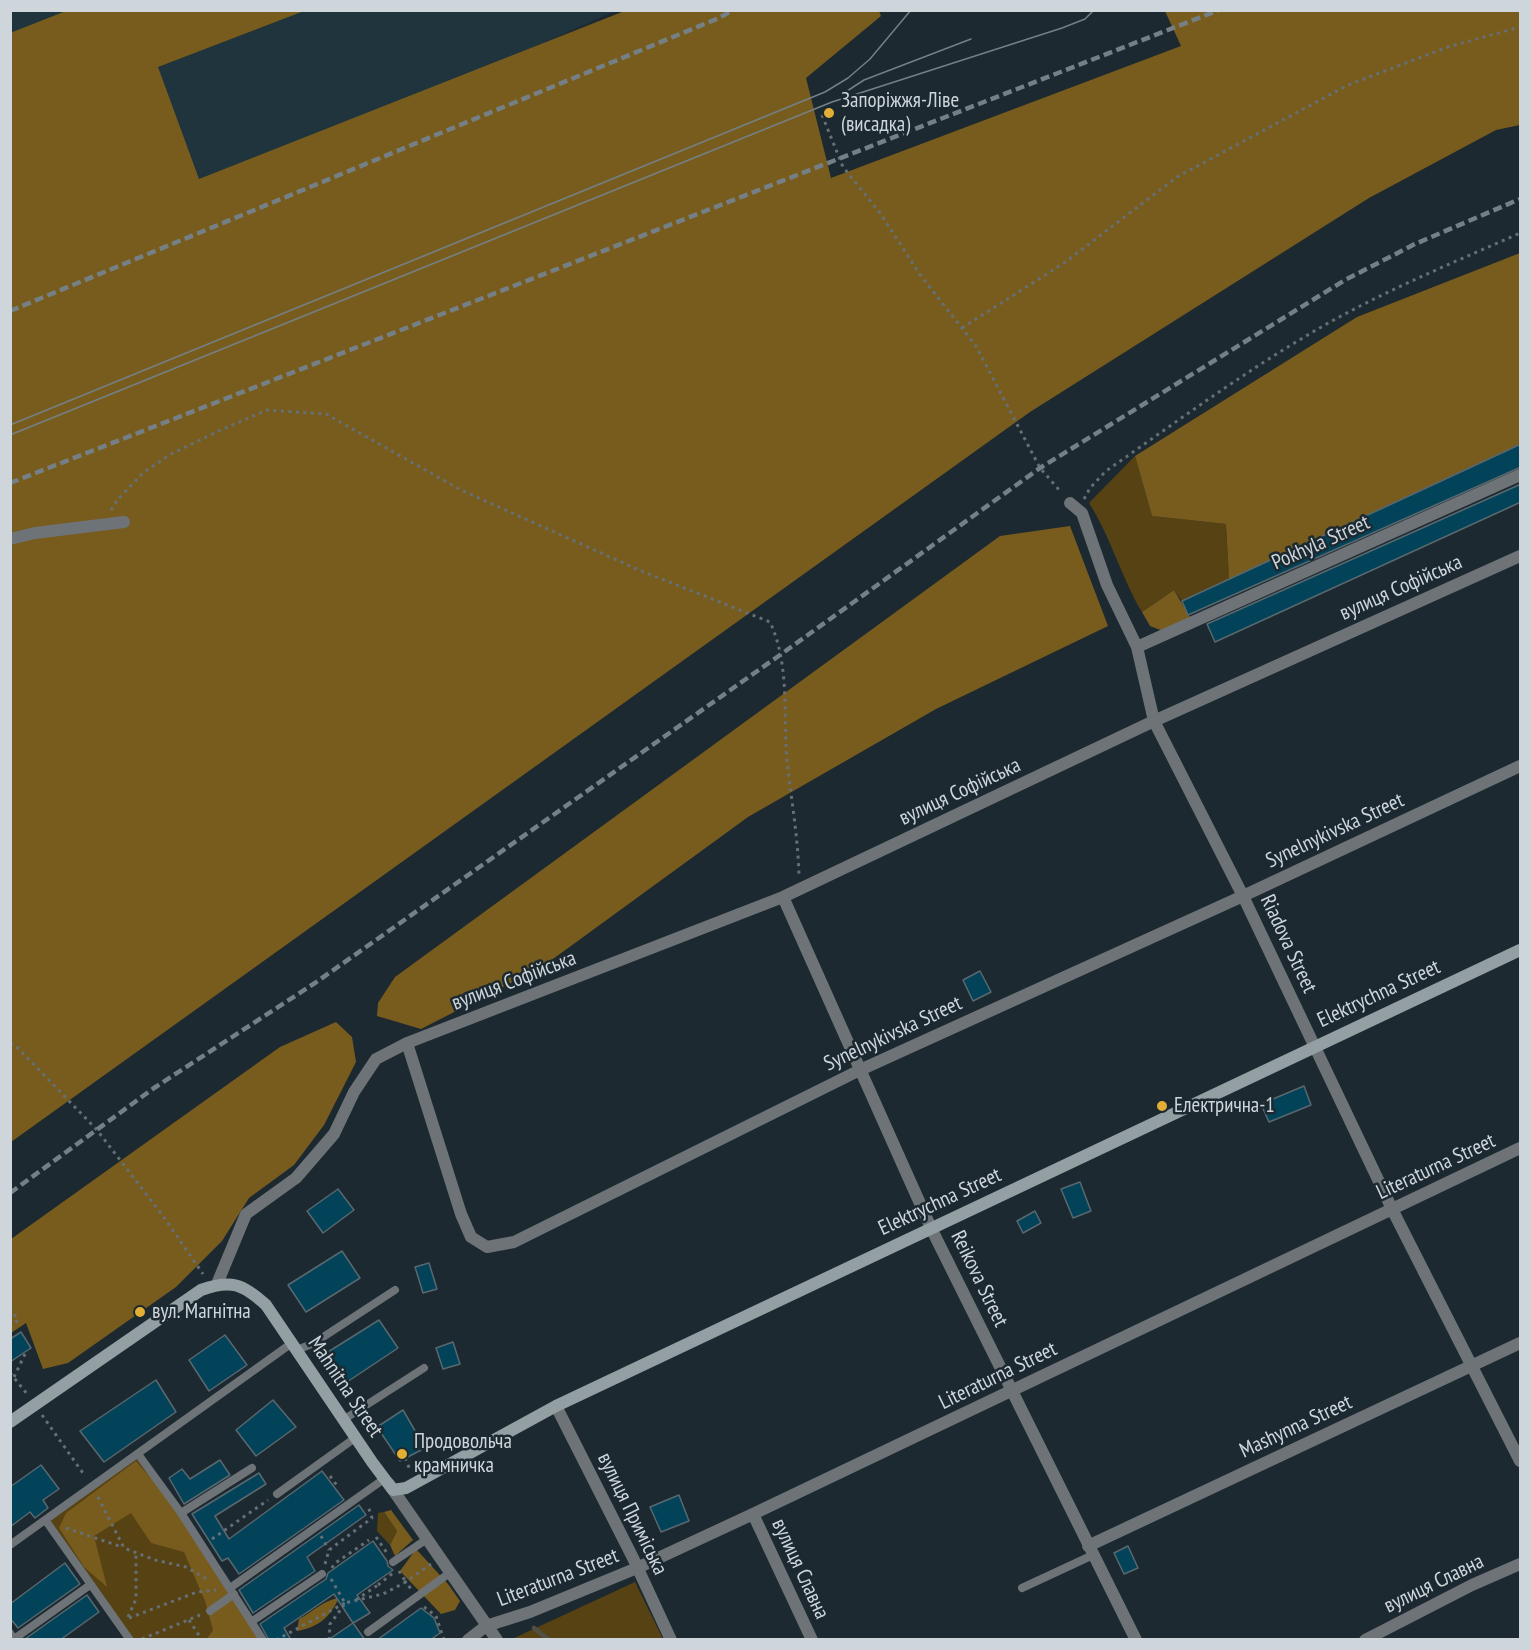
<!DOCTYPE html>
<html>
<head>
<meta charset="utf-8">
<style>
	body { margin:0 }
	#map { position:relative; width:1531px; height:1650px; overflow:hidden; background:#1c2930; font-family:"PT Sans Narrow",sans-serif }
	canvas { display:block }
	.frame { position:absolute; inset:0; border:12px solid #ced6db; pointer-events:none }
</style>
</head>
<body>
<div id="map">
<canvas width="1531" height="1650"></canvas>
<div class="frame"></div>
</div>
<script>
const ctx = document.querySelector('canvas').getContext('2d');
ctx.lineJoin = 'round';
function fill(path, color) { ctx.fillStyle = color; ctx.fill(path, 'evenodd'); }
function strokePath(path, color, width, dash) { ctx.strokeStyle = color; ctx.lineWidth = width; ctx.lineCap = dash ? 'butt' : 'round'; ctx.setLineDash(dash || []); ctx.stroke(path); }
function drawText(font, color, halo, rows, align = 'center') {
  ctx.font = font + ' "PT Sans Narrow",sans-serif'; ctx.lineWidth = 5; ctx.setLineDash([]); ctx.textBaseline = 'middle'; ctx.strokeStyle = halo; ctx.fillStyle = color; for (const [text, x, y, turn = 0] of rows) {
    ctx.save(); ctx.translate(x, y); ctx.rotate((+turn || 0) * Math.PI / 180); ctx.textAlign = isNaN(turn) ? turn : align; if (halo) ctx.strokeText(text, 0, 0); ctx.fillText(text, 0, 0); ctx.restore();
  }
}
const built = new Path2D(`
	M 11,10 L 615,11 L 11,280 Z`);
const green = new Path2D(`
	M 1135,456 L 1152,516 L 1226,524 L 1229,579 L 1182,601 L 1174,590 L 1142,612 C 1121,577 1111,537 1089,503 Z
	M 138,1454 L 263,1639 L 130,1639 L 46,1521 Z
	M 384,1512 L 397,1531 L 390,1545 L 377,1531 L 378,1513 Z
	M 635,1582 L 663,1639 L 512,1639 Z`);
const forest = new Path2D(`
	M 627,10 L 879,11 L 881,16 L 806,78 L 831,178 L 1181,46 L 1165,11 L 1520,11 L 1520,125 L 1496,130 L 1369,198 L 1030,412 L 11,1142 L 10,33 L 66,11 L 304,11 L 158,67 L 199,179 Z
	M 1520,253 L 1520,444 L 1229,579 L 1226,524 L 1152,516 L 1135,456 L 1357,317 Z
	M 1070,526 L 1108,626 L 936,709 L 748,817 L 542,967 L 421,1029 L 377,1016 L 378,1003 L 395,977 L 1000,536 Z
	M 1174,590 L 1190,617 L 1163,631 L 1150,626 L 1142,612 Z
	M 336,1022 L 352,1037 L 356,1062 L 324,1125 L 294,1165 L 249,1198 L 222,1241 L 176,1287 L 68,1363 L 43,1369 L 26,1323 L 11,1333 L 11,1239 L 280,1047 Z
	M 136,1461 L 181,1513 L 264,1639 L 207,1639 L 213,1630 L 205,1601 L 184,1552 L 151,1543 L 131,1513 L 94,1536 L 107,1587 L 84,1567 L 59,1528 L 66,1513 Z
	M 391,1510 L 413,1540 L 395,1556 L 390,1545 L 397,1531 L 384,1512 Z
	M 416,1549 L 448,1584 L 460,1601 L 455,1610 L 441,1614 L 400,1571 Z
	M 339,1598 C 329,1618 319,1627 297,1631 L 299,1619 C 313,1612 323,1600 339,1598 Z`);
const stream = new Path2D(`
	M 534,1628 L 549,1640`);
const building = new Path2D(`
	M 1521,444 L 1521,467 L 1188,615 L 1182,601 Z
	M 1521,484 L 1521,502 L 1215,642 L 1207,624 Z
	M 980,971 L 991,992 L 973,1001 L 963,980 Z
	M 1304,1086 L 1311,1105 L 1269,1122 L 1261,1104 Z
	M 1080,1182 L 1091,1211 L 1073,1218 L 1061,1189 Z
	M 338,1189 L 354,1210 L 323,1233 L 307,1211 Z
	M 1035,1211 L 1041,1223 L 1023,1233 L 1017,1221 Z
	M 342,1251 L 360,1278 L 306,1312 L 288,1285 Z
	M 429,1263 L 437,1289 L 423,1293 L 415,1267 Z
	M 379,1320 L 398,1348 L 347,1382 L 328,1352 Z
	M 21,1332 L 31,1348 L 10,1362 L 10,1339 Z
	M 225,1335 L 247,1365 L 209,1391 L 189,1360 Z
	M 453,1342 L 460,1364 L 443,1369 L 436,1348 Z
	M 156,1380 L 176,1412 L 104,1462 L 80,1431 Z
	M 273,1400 L 296,1427 L 256,1456 L 236,1430 Z
	M 403,1410 L 425,1448 L 400,1461 L 377,1427 Z
	M 220,1460 L 230,1475 L 184,1504 L 169,1478 L 182,1469 L 190,1479 Z
	M 41,1465 L 59,1489 L 43,1500 L 48,1508 L 35,1518 L 30,1512 L 10,1527 L 10,1487 Z
	M 322,1471 L 344,1500 L 239,1574 L 228,1558 L 222,1561 L 192,1514 L 259,1473 L 266,1484 L 215,1516 L 229,1539 Z
	M 679,1495 L 689,1521 L 661,1532 L 650,1507 Z
	M 359,1505 L 366,1515 L 307,1557 L 315,1571 L 253,1613 L 239,1590 Z
	M 373,1541 L 387,1561 L 388,1566 L 393,1570 L 357,1595 L 370,1613 L 353,1623 L 334,1594 L 284,1628 L 291,1640 L 269,1640 L 260,1624 L 326,1579 L 328,1573 Z
	M 1128,1546 L 1138,1568 L 1124,1574 L 1114,1553 Z
	M 65,1563 L 80,1584 L 18,1628 L 10,1618 L 10,1604 Z
	M 87,1595 L 99,1612 L 60,1640 L 25,1639 Z
	M 421,1608 L 434,1618 L 440,1633 L 430,1640 L 377,1640 Z
	M 353,1623 L 365,1640 L 328,1640 Z`);
const path = new Path2D(`
	M 822,115 L 843,167 L 880,213 L 921,276 L 976,346 L 1040,468 L 1061,492
	M 962,328 L 1064,263 L 1177,177 L 1348,85 L 1448,47 L 1520,27
	M 1084,499 L 1090,488 L 1106,471 C 1172,425 1237,377 1306,336 C 1374,295 1448,265 1520,233
	M 111,510 L 118,499 L 143,473 L 171,454 L 223,429 L 267,410 L 326,414 L 461,490 L 639,570 L 770,622 C 790,665 783,714 787,760 C 791,798 798,837 799,876
	M 10,1044 L 15,1045 L 97,1130 L 163,1216 L 203,1274
	M 10,1308 L 18,1320 L 10,1327
	M 10,1373 L 28,1395
	M 14,1377 L 26,1352
	M 42,1415 L 85,1476
	M 405,1458 L 410,1470
	M 330,1476 L 338,1487
	M 98,1497 L 124,1548 L 155,1560 L 186,1567 L 209,1580
	M 66,1528 L 122,1547
	M 321,1536 L 329,1550
	M 376,1537 L 387,1553
	M 212,1539 L 268,1500
	M 325,1564 L 329,1550 L 372,1518 L 368,1506
	M 332,1568 L 334,1564 L 369,1540
	M 399,1571 L 406,1582
	M 331,1579 L 345,1603 L 383,1594 L 406,1582 L 411,1589
	M 404,1583 L 431,1564
	M 378,1585 L 393,1573
	M 356,1600 L 378,1585 L 376,1582
	M 424,1607 L 436,1616 L 444,1640
	M 128,1617 L 136,1599 L 136,1552
	M 129,1618 L 197,1592 L 216,1590
	M 189,1620 L 202,1640
	M 433,1638 L 434,1640
	M 142,1639 L 200,1615
	M 276,1640 L 345,1603
	M 329,1640 L 330,1624 L 344,1605`);
const lane = new Path2D(`
	M 343,1420 L 424,1368
	M 138,1454 L 181,1513 L 263,1640
	M 277,1494 L 355,1438
	M 181,1513 L 252,1468
	M 46,1521 L 130,1640
	M 10,1545 L 292,1343 L 297,1350 L 314,1343 L 395,1290
	M 393,1562 L 427,1539
	M 230,1588 L 384,1479
	M 1022,1588 L 1093,1555
	M 210,1611 L 234,1594
	M 251,1622 L 322,1574
	M 368,1632 L 451,1572
	M 10,1633 L 14,1639 L 90,1585`);
const street = new Path2D(`
	M 1070,503 L 1082,513 L 1107,585 L 1137,647 L 1154,721 L 1243,896 L 1392,1209 L 1520,1461
	M 10,539 L 35,533 L 124,522
	M 1137,647 L 1520,475
	M 783,897 L 931,1228 L 1136,1640
	M 407,1043 L 461,1214 L 471,1237 L 487,1247 L 514,1242 L 860,1070 L 1243,896 L 1520,766
	M 217,1284 L 246,1214 L 296,1178 L 334,1134 L 354,1092 L 376,1059 L 407,1043 L 783,897 L 1154,721 L 1520,556
	M 556,1406 L 633,1558 L 671,1640
	M 389,1484 L 497,1640
	M 753,1514 L 812,1640
	M 1088,1546 L 1520,1343
	M 468,1640 L 486,1626 L 530,1612 L 637,1568 L 753,1514 L 1520,1148
	M 1365,1640 L 1472,1585 L 1520,1564`);
const secondary = new Path2D(`
	M 10,1422 L 201,1290 C 231,1279 243,1284 266,1305 L 372,1462 L 393,1490 L 406,1488 L 556,1406 L 1520,950`);
const tram = new Path2D(`
	M 844,93 L 864,80 L 971,39
	M 10,425 L 825,92 L 848,78 L 870,59 L 911,10
	M 10,435 L 832,102 L 1062,28 L 1085,19 L 1094,10`);
const rail = new Path2D(`
	M 10,311 L 719,18 L 733,10
	M 10,483 L 1219,10
	M 10,1193 L 154,1088 L 315,983 L 780,655 L 1040,468 L 1345,280 L 1415,244 L 1520,199`);
const markers = [
	[829,113,6,"#e3ae34"],
	[1162,1106,6,"#e3ae34"],
	[140,1312,6,"#e3ae34"],
	[402,1454,6,"#e3ae34"]
];
const poiNames = [
	["Запоріжжя-Ліве",841,101],
	["(висадка)",841,125],
	["Електрична-1",1174,1106],
	["вул. Магнітна",152,1312],
	["Продовольча",414,1442],
	["крамничка",414,1466]
];
const streetNames = [
	["Pokhyla Street",1321,543,-24],
	["вулиця Софійська",1401,588,-24],
	["вулиця Софійська",960,792,-25],
	["Synelnykivska Street",1335,831,-25],
	["Riadova Street",1288,944,65],
	["вулиця Софійська",514,981,-21],
	["Elektrychna Street",1379,994,-25],
	["Synelnykivska Street",893,1034,-25],
	["Literaturna Street",1436,1167,-25],
	["Elektrychna Street",940,1202,-25],
	["Reikova Street",979,1279,64],
	["Literaturna Street",998,1376,-26],
	["Mahnitna Street",345,1387,56],
	["Mashynna Street",1296,1427,-25],
	["вулиця Приміська",632,1514,64],
	["вулиця Славна",800,1569,65],
	["Literaturna Street",558,1578,-21],
	["вулиця Славна",1434,1584,-26]
];
fill(built, '#20343d');
fill(green, '#574213');
fill(forest, '#785c1d');
strokePath(stream, '#524f44', 4.5);
fill(building, '#02435a');
strokePath(building, '#59686f', 1.5);
strokePath(path, '#657076', 3, [3, 4.5]);
strokePath(lane, '#6d7377', 8);
strokePath(street, '#6d7377', 12);
strokePath(secondary, '#949fa4', 12);
strokePath(tram, '#758086', 1.5);
strokePath(rail, '#758086', 4.5, [9, 4.5]);
for (const [x, y, r, color] of markers) { const dot = new Path2D(); dot.arc(x, y, r, 0, 2 * Math.PI); ctx.fillStyle = color; ctx.fill(dot); strokePath(dot, '#1c2930', 2); }
drawText('21px', '#ced6db', '#1c2930', poiNames, 'left');
drawText('21px', '#ced6db', '#1c2930', streetNames);
</script>
</body>
</html>
